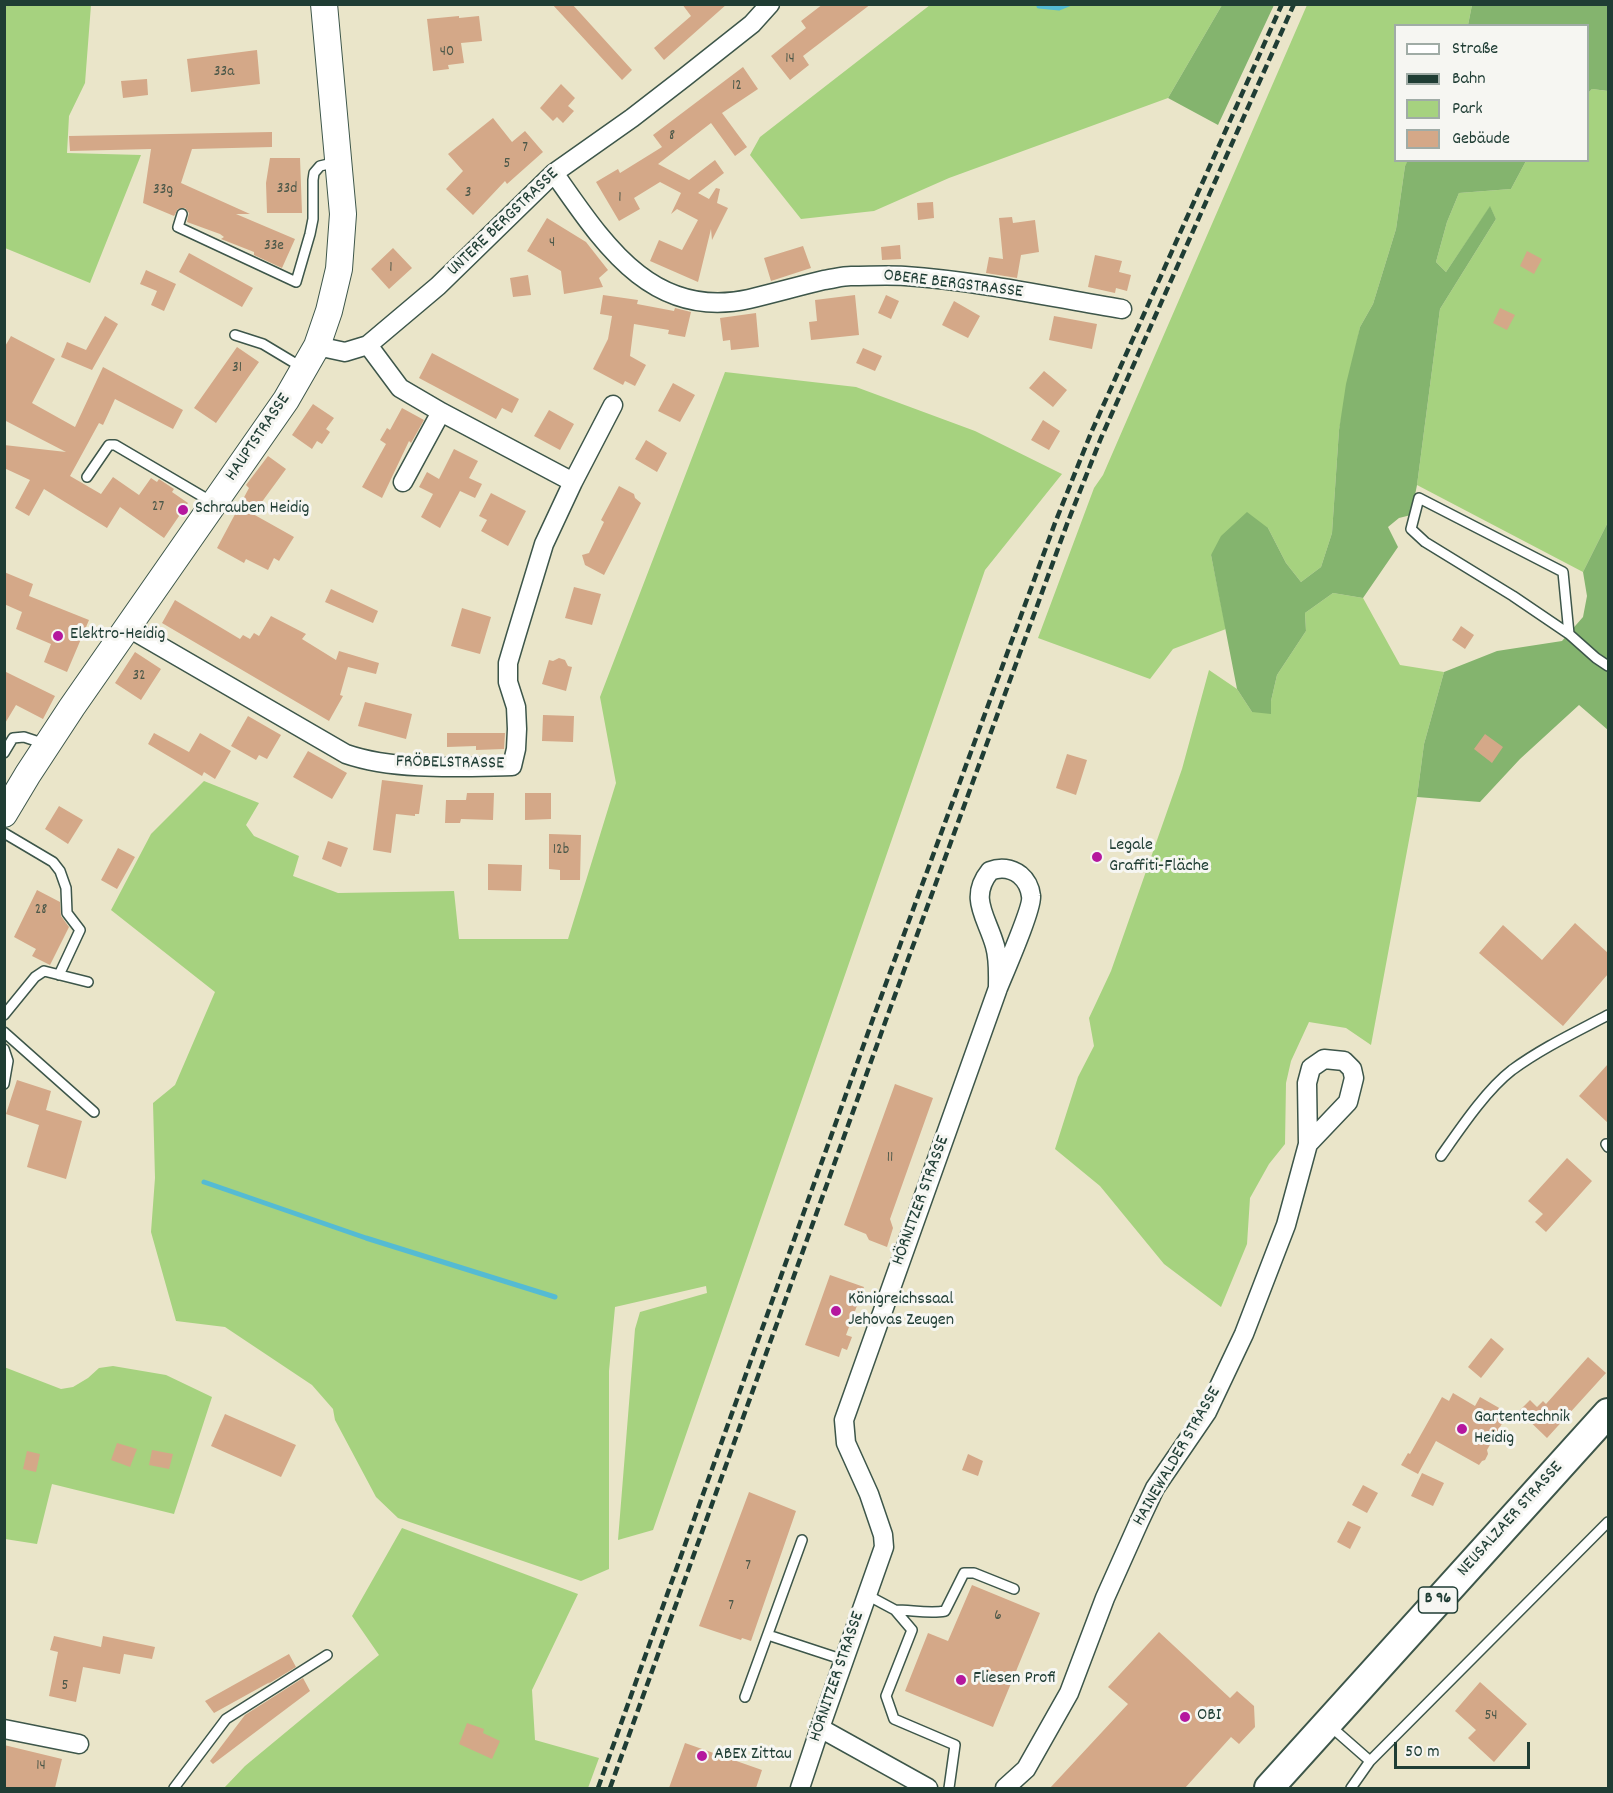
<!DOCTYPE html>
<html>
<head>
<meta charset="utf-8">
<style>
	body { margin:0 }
	#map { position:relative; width:1613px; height:1793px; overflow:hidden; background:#eae5c9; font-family:Dekko,sans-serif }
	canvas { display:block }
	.frame { position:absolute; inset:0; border:6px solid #1f3d34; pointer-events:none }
	.legend { position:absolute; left:1394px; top:24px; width:195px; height:138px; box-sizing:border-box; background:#f6f6f2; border:2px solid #a0aca6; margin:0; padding:8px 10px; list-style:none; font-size:18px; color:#1f3d34 }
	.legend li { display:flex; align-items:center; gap:12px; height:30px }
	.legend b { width:30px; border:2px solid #a0aca6 }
	.scale { position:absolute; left:1394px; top:1742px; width:136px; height:27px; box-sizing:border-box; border:3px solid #1f3d34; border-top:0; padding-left:8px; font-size:18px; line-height:21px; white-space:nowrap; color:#1f3d34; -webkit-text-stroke:4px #f6f6f2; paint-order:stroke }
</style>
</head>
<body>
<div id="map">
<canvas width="1613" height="1793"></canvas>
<div class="frame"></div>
<ul class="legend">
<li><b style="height:8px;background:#fff"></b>Straße</li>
<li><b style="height:8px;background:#1f3d34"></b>Bahn</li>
<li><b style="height:16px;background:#a6d27f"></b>Park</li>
<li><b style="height:16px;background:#d4a888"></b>Gebäude</li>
</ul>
<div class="scale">50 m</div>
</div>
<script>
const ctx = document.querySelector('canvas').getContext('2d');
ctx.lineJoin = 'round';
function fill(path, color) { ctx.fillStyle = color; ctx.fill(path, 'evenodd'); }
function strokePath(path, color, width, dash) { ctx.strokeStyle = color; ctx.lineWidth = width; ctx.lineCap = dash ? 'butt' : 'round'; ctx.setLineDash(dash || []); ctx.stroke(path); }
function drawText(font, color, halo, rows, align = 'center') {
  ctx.font = font + ' Dekko,sans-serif'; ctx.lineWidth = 6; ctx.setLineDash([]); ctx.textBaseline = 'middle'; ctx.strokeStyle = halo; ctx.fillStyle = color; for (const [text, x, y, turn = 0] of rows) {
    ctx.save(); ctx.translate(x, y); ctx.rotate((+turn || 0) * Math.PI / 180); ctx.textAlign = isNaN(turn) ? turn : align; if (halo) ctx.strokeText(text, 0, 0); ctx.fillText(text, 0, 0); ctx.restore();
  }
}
const green = new Path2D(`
	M 4,5 L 91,5 L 85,83 L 69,116 L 67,153 L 141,155 L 90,283 L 5,248 Z
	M 930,5 L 930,4 L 1222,5 L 1168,98 L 949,178 L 874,211 L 801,219 L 750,155 L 760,137 Z
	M 1307,5 L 1472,5 L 1468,25 L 1396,26 L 1396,160 L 1408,161 L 1405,166 L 1396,229 L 1373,304 L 1360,327 L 1339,430 L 1332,533 L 1321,567 L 1301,582 L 1286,563 L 1268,528 L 1211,555 L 1226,629 L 1173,649 L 1150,679 L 1038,638 L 1094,488 L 1103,475 Z
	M 1592,89 L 1608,91 L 1608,522 L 1583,572 L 1417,485 L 1440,309 L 1496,219 L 1490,207 L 1446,272 L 1436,262 L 1447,222 L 1459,193 L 1511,189 L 1526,161 L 1588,160 L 1588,93 Z
	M 725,372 L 856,387 L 975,431 L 1062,474 L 985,570 L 653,1530 L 618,1540 L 635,1329 L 640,1312 L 707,1293 L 706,1286 L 615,1307 L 609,1371 L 609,1569 L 581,1581 L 398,1518 L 376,1497 L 335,1420 L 333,1409 L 312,1385 L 225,1327 L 176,1321 L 151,1232 L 155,1178 L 153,1103 L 175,1085 L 215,992 L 111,910 L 151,834 L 204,781 L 259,803 L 246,825 L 254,836 L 299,856 L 293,876 L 338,893 L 454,891 L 459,939 L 568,939 L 616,783 L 600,697 Z
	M 1333,593 L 1363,598 L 1400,665 L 1444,672 L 1424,744 L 1417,797 L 1371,1045 L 1346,1028 L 1309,1022 L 1291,1061 L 1286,1083 L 1285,1144 L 1269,1164 L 1250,1198 L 1247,1244 L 1221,1307 L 1164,1264 L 1100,1186 L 1055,1149 L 1078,1077 L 1094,1046 L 1089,1018 L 1111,971 L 1182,769 L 1209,670 L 1237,689 L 1252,712 L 1271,701 L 1277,675 L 1306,631 L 1305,613 Z
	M 113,1366 L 166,1375 L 212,1397 L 174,1514 L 52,1484 L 37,1544 L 5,1539 L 4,1367 L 61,1389 L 73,1387 L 88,1378 L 99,1368 Z
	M 402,1528 L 578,1594 L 532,1690 L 535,1740 L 599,1758 L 588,1788 L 224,1788 L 245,1766 L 379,1655 L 352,1616 Z`);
const forest = new Path2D(`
	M 1222,5 L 1274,5 L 1218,125 L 1168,98 Z
	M 1472,5 L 1608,5 L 1608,91 L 1592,89 L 1588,93 L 1588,26 L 1468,25 Z
	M 1408,160 L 1526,161 L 1511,189 L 1459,193 L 1447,222 L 1436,262 L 1446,272 L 1490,206 L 1496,219 L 1440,309 L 1417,485 L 1411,515 L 1399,518 L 1388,527 L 1398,547 L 1363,598 L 1333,593 L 1305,613 L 1306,631 L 1277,675 L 1271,701 L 1271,714 L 1252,712 L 1237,689 L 1211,555 L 1221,536 L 1247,512 L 1268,528 L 1286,563 L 1301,582 L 1321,567 L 1332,533 L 1339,430 L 1346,384 L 1360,327 L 1373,304 L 1396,229 L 1405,166 Z
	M 1608,522 L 1608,730 L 1579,705 L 1520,759 L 1480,802 L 1417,797 L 1424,744 L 1444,672 L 1497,651 L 1562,641 L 1583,617 L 1587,596 L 1583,572 Z`);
const stream = new Path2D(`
	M 1039,6 L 1059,8 L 1069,4
	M 204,1182 L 366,1238 L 555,1297`);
const building = new Path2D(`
	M 552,4 L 572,4 L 632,70 L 622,80 Z
	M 682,4 L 727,4 L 664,60 L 654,48 L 691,16 Z
	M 823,4 L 871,4 L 803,56 L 809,65 L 790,80 L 771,56 L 806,28 L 801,21 Z
	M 459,16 L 459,18 L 479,16 L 482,41 L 461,43 L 464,63 L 448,65 L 449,69 L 433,71 L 427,19 Z
	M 257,50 L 260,84 L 191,92 L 187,59 Z
	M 743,67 L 758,89 L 722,113 L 747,147 L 735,156 L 711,123 L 658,164 L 689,180 L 715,160 L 724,173 L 698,193 L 709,199 L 716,188 L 720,189 L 717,203 L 728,208 L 712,240 L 711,229 L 698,282 L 650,261 L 659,240 L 682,250 L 698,220 L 677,209 L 671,214 L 681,193 L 660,182 L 634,198 L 640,209 L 619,221 L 596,182 L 618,169 L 620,173 L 662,147 L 653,135 Z
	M 147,79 L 148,95 L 123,98 L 121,81 Z
	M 561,84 L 575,98 L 568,106 L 574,111 L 563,123 L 557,117 L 553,121 L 540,108 Z
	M 493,118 L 512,142 L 525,131 L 543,152 L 507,184 L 505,181 L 473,215 L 446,189 L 463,171 L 448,154 Z
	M 272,132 L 272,147 L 192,149 L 181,183 L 250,214 L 236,214 L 295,239 L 282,268 L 254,255 L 254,252 L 221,239 L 224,237 L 220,234 L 187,222 L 189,213 L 185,208 L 178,209 L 174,216 L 143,203 L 151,149 L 70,151 L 69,136 Z
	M 270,158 L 300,158 L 302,213 L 267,213 L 266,183 Z
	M 933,202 L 934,218 L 918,220 L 917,203 Z
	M 1012,217 L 1013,223 L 1035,220 L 1039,252 L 1021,255 L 1017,278 L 986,273 L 989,257 L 1003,259 L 999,218 Z
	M 547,218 L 586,242 L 608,270 L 599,278 L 603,287 L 564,294 L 561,271 L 527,251 Z
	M 900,245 L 901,259 L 882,260 L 881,247 Z
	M 803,246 L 811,268 L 771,281 L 764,258 Z
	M 393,248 L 412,268 L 389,289 L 371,269 Z
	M 1527,251 L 1542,259 L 1534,274 L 1520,266 Z
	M 189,253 L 253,288 L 242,307 L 179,272 Z
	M 1095,255 L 1122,261 L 1119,272 L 1131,275 L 1127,291 L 1116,288 L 1115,293 L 1088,287 Z
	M 146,270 L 176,284 L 164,311 L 151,305 L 157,291 L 140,284 Z
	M 528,275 L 531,295 L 513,297 L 510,278 Z
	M 603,295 L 638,300 L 637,304 L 674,311 L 675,308 L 691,312 L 685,337 L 668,334 L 669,330 L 634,324 L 630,356 L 646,365 L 635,386 L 625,381 L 623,385 L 593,369 L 608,339 L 612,316 L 600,314 Z
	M 855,295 L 859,335 L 811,340 L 809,322 L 817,321 L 815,300 Z
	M 886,295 L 899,301 L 891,319 L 878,313 Z
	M 954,301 L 980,316 L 968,338 L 942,325 Z
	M 1500,308 L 1515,315 L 1507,330 L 1493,323 Z
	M 756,313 L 759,347 L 731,350 L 730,340 L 723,341 L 720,318 Z
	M 105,316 L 118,324 L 92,370 L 61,357 L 67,342 L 86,350 Z
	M 1054,316 L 1097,324 L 1092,349 L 1049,340 Z
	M 11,336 L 55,359 L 32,403 L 75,427 L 103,367 L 183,410 L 173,429 L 115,399 L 103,425 L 99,423 L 70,476 L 101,494 L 113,477 L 139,495 L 151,478 L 157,482 L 159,479 L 174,489 L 172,492 L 188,503 L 164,538 L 120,507 L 107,528 L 44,489 L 29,516 L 15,508 L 30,480 L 4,468 L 4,445 L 66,452 L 4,420 L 4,348 Z
	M 237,347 L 259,362 L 216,423 L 194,408 Z
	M 863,348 L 882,356 L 875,371 L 856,363 Z
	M 432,353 L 519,399 L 512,413 L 502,408 L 496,419 L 419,378 Z
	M 1044,371 L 1067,390 L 1053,407 L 1029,388 Z
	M 673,383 L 695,395 L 680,422 L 658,411 Z
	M 313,404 L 334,418 L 326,429 L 330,432 L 322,444 L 317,441 L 312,449 L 292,435 Z
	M 402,408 L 424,420 L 411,443 L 409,441 L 382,498 L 362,487 L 386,444 L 380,440 L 387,428 L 390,430 Z
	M 549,410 L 574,424 L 560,450 L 534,436 Z
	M 1043,420 L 1060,431 L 1049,450 L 1031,440 Z
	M 646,440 L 667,453 L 657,472 L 635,459 Z
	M 454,449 L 478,461 L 469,478 L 482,484 L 475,498 L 460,491 L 440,528 L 421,517 L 433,494 L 419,487 L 427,472 L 439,479 Z
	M 268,456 L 286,469 L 253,514 L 294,537 L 279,561 L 274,558 L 268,570 L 246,559 L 244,563 L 217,548 L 249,488 L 246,485 Z
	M 619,486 L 634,494 L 635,498 L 641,503 L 604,575 L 585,565 L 582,555 L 589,553 L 604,522 L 601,520 Z
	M 491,493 L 526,511 L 508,546 L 481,531 L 487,520 L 479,516 Z
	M 4,572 L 33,584 L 29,596 L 89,620 L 67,672 L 44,662 L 51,644 L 16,629 L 22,612 L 4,604 Z
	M 574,587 L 601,594 L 592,625 L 565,618 Z
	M 331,589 L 378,611 L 373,623 L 325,602 Z
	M 175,600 L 240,639 L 243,635 L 250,639 L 254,633 L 259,636 L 271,616 L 306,634 L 302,639 L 336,660 L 339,651 L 379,663 L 376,674 L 348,667 L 340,695 L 343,696 L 329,721 L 162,623 Z
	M 462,608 L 491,617 L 480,654 L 451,646 Z
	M 1461,626 L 1474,635 L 1465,649 L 1452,640 Z
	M 135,652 L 161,669 L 141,700 L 115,683 Z
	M 559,658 L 565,660 L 568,666 L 572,667 L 566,691 L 542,684 L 549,660 L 553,661 Z
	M 4,671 L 55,696 L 43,719 L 16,705 L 4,725 Z
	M 365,702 L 412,714 L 406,739 L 358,726 Z
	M 543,715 L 574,716 L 573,742 L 542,741 Z
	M 248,716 L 281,735 L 267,759 L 259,755 L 256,760 L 231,746 Z
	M 154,733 L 189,752 L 200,733 L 231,751 L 215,779 L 204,772 L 202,776 L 148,744 Z
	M 447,733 L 505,733 L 504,749 L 476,750 L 476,746 L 447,747 Z
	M 1485,734 L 1503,747 L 1492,763 L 1474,749 Z
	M 308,751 L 347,773 L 332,799 L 293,777 Z
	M 1067,754 L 1087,760 L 1076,795 L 1056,788 Z
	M 382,780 L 423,785 L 419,814 L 415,814 L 415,816 L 396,814 L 391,853 L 373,850 Z
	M 467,793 L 494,793 L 493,820 L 461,819 L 460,823 L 445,823 L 446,800 L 466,800 Z
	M 525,793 L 551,793 L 551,819 L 525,820 Z
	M 59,806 L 83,820 L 68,844 L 45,829 Z
	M 549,834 L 581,835 L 580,880 L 560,880 L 560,870 L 549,869 Z
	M 328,841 L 348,848 L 341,867 L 322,859 Z
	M 118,848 L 135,857 L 117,889 L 101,880 Z
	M 488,864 L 522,865 L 521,891 L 488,890 Z
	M 37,890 L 60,902 L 61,916 L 69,927 L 50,965 L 32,956 L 36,949 L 14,937 Z
	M 1575,923 L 1608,953 L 1608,974 L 1563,1026 L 1479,953 L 1503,925 L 1542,960 Z
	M 1608,1064 L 1608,1123 L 1579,1096 Z
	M 17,1080 L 51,1091 L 46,1110 L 82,1121 L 66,1179 L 27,1167 L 39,1125 L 6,1114 Z
	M 895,1084 L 933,1098 L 890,1219 L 893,1228 L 887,1247 L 869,1240 L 866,1234 L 844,1225 Z
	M 1567,1158 L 1592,1181 L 1546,1232 L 1535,1222 L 1543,1214 L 1528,1201 Z
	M 830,1275 L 864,1287 L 846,1335 L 852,1337 L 847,1350 L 842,1348 L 839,1357 L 805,1345 Z
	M 1491,1338 L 1504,1349 L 1481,1378 L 1468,1367 Z
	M 1588,1357 L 1606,1373 L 1547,1438 L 1519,1411 L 1530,1400 L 1537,1407 L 1543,1401 L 1546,1404 Z
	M 1453,1393 L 1475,1406 L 1480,1397 L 1508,1413 L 1487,1450 L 1488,1454 L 1485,1460 L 1482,1461 L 1479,1465 L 1436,1441 L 1418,1474 L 1401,1465 L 1408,1453 L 1410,1454 L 1442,1397 L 1449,1401 Z
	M 225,1414 L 296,1445 L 281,1477 L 211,1446 Z
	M 117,1443 L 137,1449 L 130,1467 L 111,1460 Z
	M 152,1450 L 173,1454 L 169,1469 L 149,1465 Z
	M 27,1451 L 40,1454 L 36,1472 L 23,1469 Z
	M 968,1454 L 983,1461 L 978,1476 L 962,1470 Z
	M 1422,1473 L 1444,1483 L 1433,1506 L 1411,1496 Z
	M 1363,1485 L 1378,1493 L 1367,1513 L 1352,1505 Z
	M 749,1492 L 796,1511 L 751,1641 L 742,1638 L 741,1640 L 699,1626 Z
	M 1348,1521 L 1361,1527 L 1350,1549 L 1337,1542 Z
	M 972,1585 L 1040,1613 L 993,1727 L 905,1691 L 928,1633 L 948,1641 Z
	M 1159,1632 L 1230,1698 L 1237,1691 L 1254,1706 L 1255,1727 L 1239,1744 L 1231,1737 L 1185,1788 L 1050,1788 L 1128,1704 L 1108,1687 Z
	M 54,1636 L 101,1647 L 103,1636 L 155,1647 L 152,1659 L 124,1654 L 120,1674 L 83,1667 L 76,1702 L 49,1696 L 58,1652 L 50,1650 Z
	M 289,1654 L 296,1667 L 268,1684 L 270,1682 L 214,1713 L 205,1701 Z
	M 303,1678 L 310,1691 L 213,1764 L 210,1761 L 245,1715 Z
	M 1480,1682 L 1527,1724 L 1494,1762 L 1468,1738 L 1476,1730 L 1455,1711 Z
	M 467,1723 L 484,1729 L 483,1733 L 500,1741 L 492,1759 L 459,1744 Z
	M 685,1743 L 762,1770 L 756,1788 L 669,1788 Z
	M 4,1745 L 62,1759 L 55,1788 L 4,1788 Z`);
const lane = new Path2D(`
	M 182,214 L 178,227 L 296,282 L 310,234 L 313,219 L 313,180 L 314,173 L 320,166 L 337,162
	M 235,335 L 263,344 L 303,368
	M 87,477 L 109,445 L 115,445 L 212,502
	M 1569,634 L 1563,572 L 1419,498 L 1411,529 L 1425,542 L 1513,596 L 1569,634 L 1596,658 L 1608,666
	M 4,753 L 13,738 L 24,737 L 45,744
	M 4,833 L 53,862 L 60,871 L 66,888 L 67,913 L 80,930 L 59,975
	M 4,1015 L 35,977 L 44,971 L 88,982
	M 4,1032 L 94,1112
	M 4,1049 L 8,1061 L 4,1084
	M 1606,1144 L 1608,1147
	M 1441,1156 C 1460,1129 1486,1090 1512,1070 C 1542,1048 1576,1032 1608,1015
	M 867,1595 L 895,1610 L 912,1630 L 886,1696 L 894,1719 L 955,1745 L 949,1788
	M 895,1610 C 911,1610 930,1614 945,1611 L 964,1573 L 974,1573 L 1014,1589
	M 768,1635 L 844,1660
	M 745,1697 L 802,1540
	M 1329,1725 L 1370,1761
	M 174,1788 L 226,1719 L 327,1655
	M 1351,1788 L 1370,1761 L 1608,1522`);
const street = new Path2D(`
	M 554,173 C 602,241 651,321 749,299 C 774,293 799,286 824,280 C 833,279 842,276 851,276 C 869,276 887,275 905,276 C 978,281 1050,297 1122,309
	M 368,345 L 400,388 L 441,412 L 573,482
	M 317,346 L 345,352 L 368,345 L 438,286 L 554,173 L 632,118 L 685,77 L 752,24 L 770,4
	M 403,482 L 441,412
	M 127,627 L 346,754 C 395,771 461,767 512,766 L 516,749 L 517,729 L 516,707 L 508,682 L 508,663 L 516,636 L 544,544 L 573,482 L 613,405
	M 820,1728 L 928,1788
	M 4,1729 L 79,1744
	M 800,1788 L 820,1728 L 884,1547 L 883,1535 L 869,1494 L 846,1443 L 844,1420 L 998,988 C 1004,973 1033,907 1031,896 C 1030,888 1026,880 1020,875 C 1011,868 1000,867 990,871 C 968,898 987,917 995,946 C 999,960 998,973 998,988
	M 1005,1788 L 1026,1769 L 1069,1693 L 1105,1598 L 1139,1522 L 1155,1488 L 1207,1412 L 1244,1334 L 1286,1225 L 1308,1144 L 1307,1083 L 1311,1068 L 1324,1059 L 1344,1061 L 1352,1069 L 1354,1078 L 1348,1102 L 1308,1144`);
const secondary = new Path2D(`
	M 4,814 L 28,774 L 72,707 L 286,400 L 317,346 L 329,311 L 339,269 L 343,214 L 324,4`);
const primary = new Path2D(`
	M 1269,1788 L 1608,1413`);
const rail = new Path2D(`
	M 598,1788 L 874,1016 L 1055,523 L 1091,433 L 1282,4
	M 610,1788 L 887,1017 L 1067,524 L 1101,438 L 1294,4`);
const markers = [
	[183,510,6,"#b5179e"],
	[58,636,6,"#b5179e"],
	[1097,857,6,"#b5179e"],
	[836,1311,6,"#b5179e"],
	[1462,1429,6,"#b5179e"],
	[961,1680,6,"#b5179e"],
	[1185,1717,6,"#b5179e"],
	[702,1756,6,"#b5179e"]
];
const numberNames = [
	["40",447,53],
	["14",790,60],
	["33a",224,73],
	["12",737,87],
	["8",672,137],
	["7",525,149],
	["5",507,165],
	["33d",287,190],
	["33g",163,191],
	["3",468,194],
	["1",620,199],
	["4",552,244],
	["33e",274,247],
	["1",391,269],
	["31",237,369],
	["27",158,508],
	["32",139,677],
	["12b",561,851],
	["28",41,911],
	["11",890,1159],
	["7",748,1567],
	["7",731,1607],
	["6",998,1617],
	["5",65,1687],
	["54",1491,1717],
	["14",41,1767]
];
const shields = [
	[1438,1600,39]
];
const shieldNames = [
	["B 96",1438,1600]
];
const streetNames = [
	["UNTERE BERGSTRASSE",504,223,-44],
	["OBERE BERGSTRASSE",953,285,7],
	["HAUPTSTRASSE",259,438,-56],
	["FRÖBELSTRASSE",450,764,1],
	["HÖRNITZER STRASSE",922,1201,-70],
	["HAINEWALDER STRASSE",1178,1457,-60],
	["NEUSALZAER STRASSE",1511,1520,-48],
	["HÖRNITZER STRASSE",838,1677,-71]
];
const poiNames = [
	["Schrauben Heidig",195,510],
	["Elektro-Heidig",70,636],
	["Legale",1109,847],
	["Graffiti-Fläche",1109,868],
	["Königreichssaal",848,1301],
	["Jehovas Zeugen",848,1322],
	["Gartentechnik",1474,1419],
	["Heidig",1474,1440],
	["Fliesen Profi",973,1680],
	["OBI",1197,1717],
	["ABEX Zittau",714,1756]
];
fill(green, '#a6d27f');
fill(forest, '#84b46e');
strokePath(stream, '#55bbd3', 5);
fill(building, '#d4a888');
strokePath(lane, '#3d564a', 12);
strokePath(street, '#3d564a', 21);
strokePath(secondary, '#3d564a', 28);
strokePath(primary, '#3d564a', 32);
strokePath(lane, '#fff', 9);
strokePath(street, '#fff', 18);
strokePath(secondary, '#fff', 26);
strokePath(primary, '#fff', 28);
strokePath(rail, '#1f3d34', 4.5, [9, 4.5]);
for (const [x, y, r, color] of markers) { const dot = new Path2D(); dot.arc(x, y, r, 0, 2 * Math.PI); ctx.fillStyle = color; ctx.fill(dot); strokePath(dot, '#f6f6f2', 2); }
drawText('15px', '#4c5849', null, numberNames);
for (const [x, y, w] of shields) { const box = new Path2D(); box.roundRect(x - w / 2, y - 13, w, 26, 4.5); ctx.fillStyle = '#f6f6f2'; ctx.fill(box); strokePath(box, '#1f3d34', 1.5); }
drawText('bold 16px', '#1f3d34', null, shieldNames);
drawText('18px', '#1f3d34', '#f6f6f2', streetNames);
drawText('18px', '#1f3d34', '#f6f6f2', poiNames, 'left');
</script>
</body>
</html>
